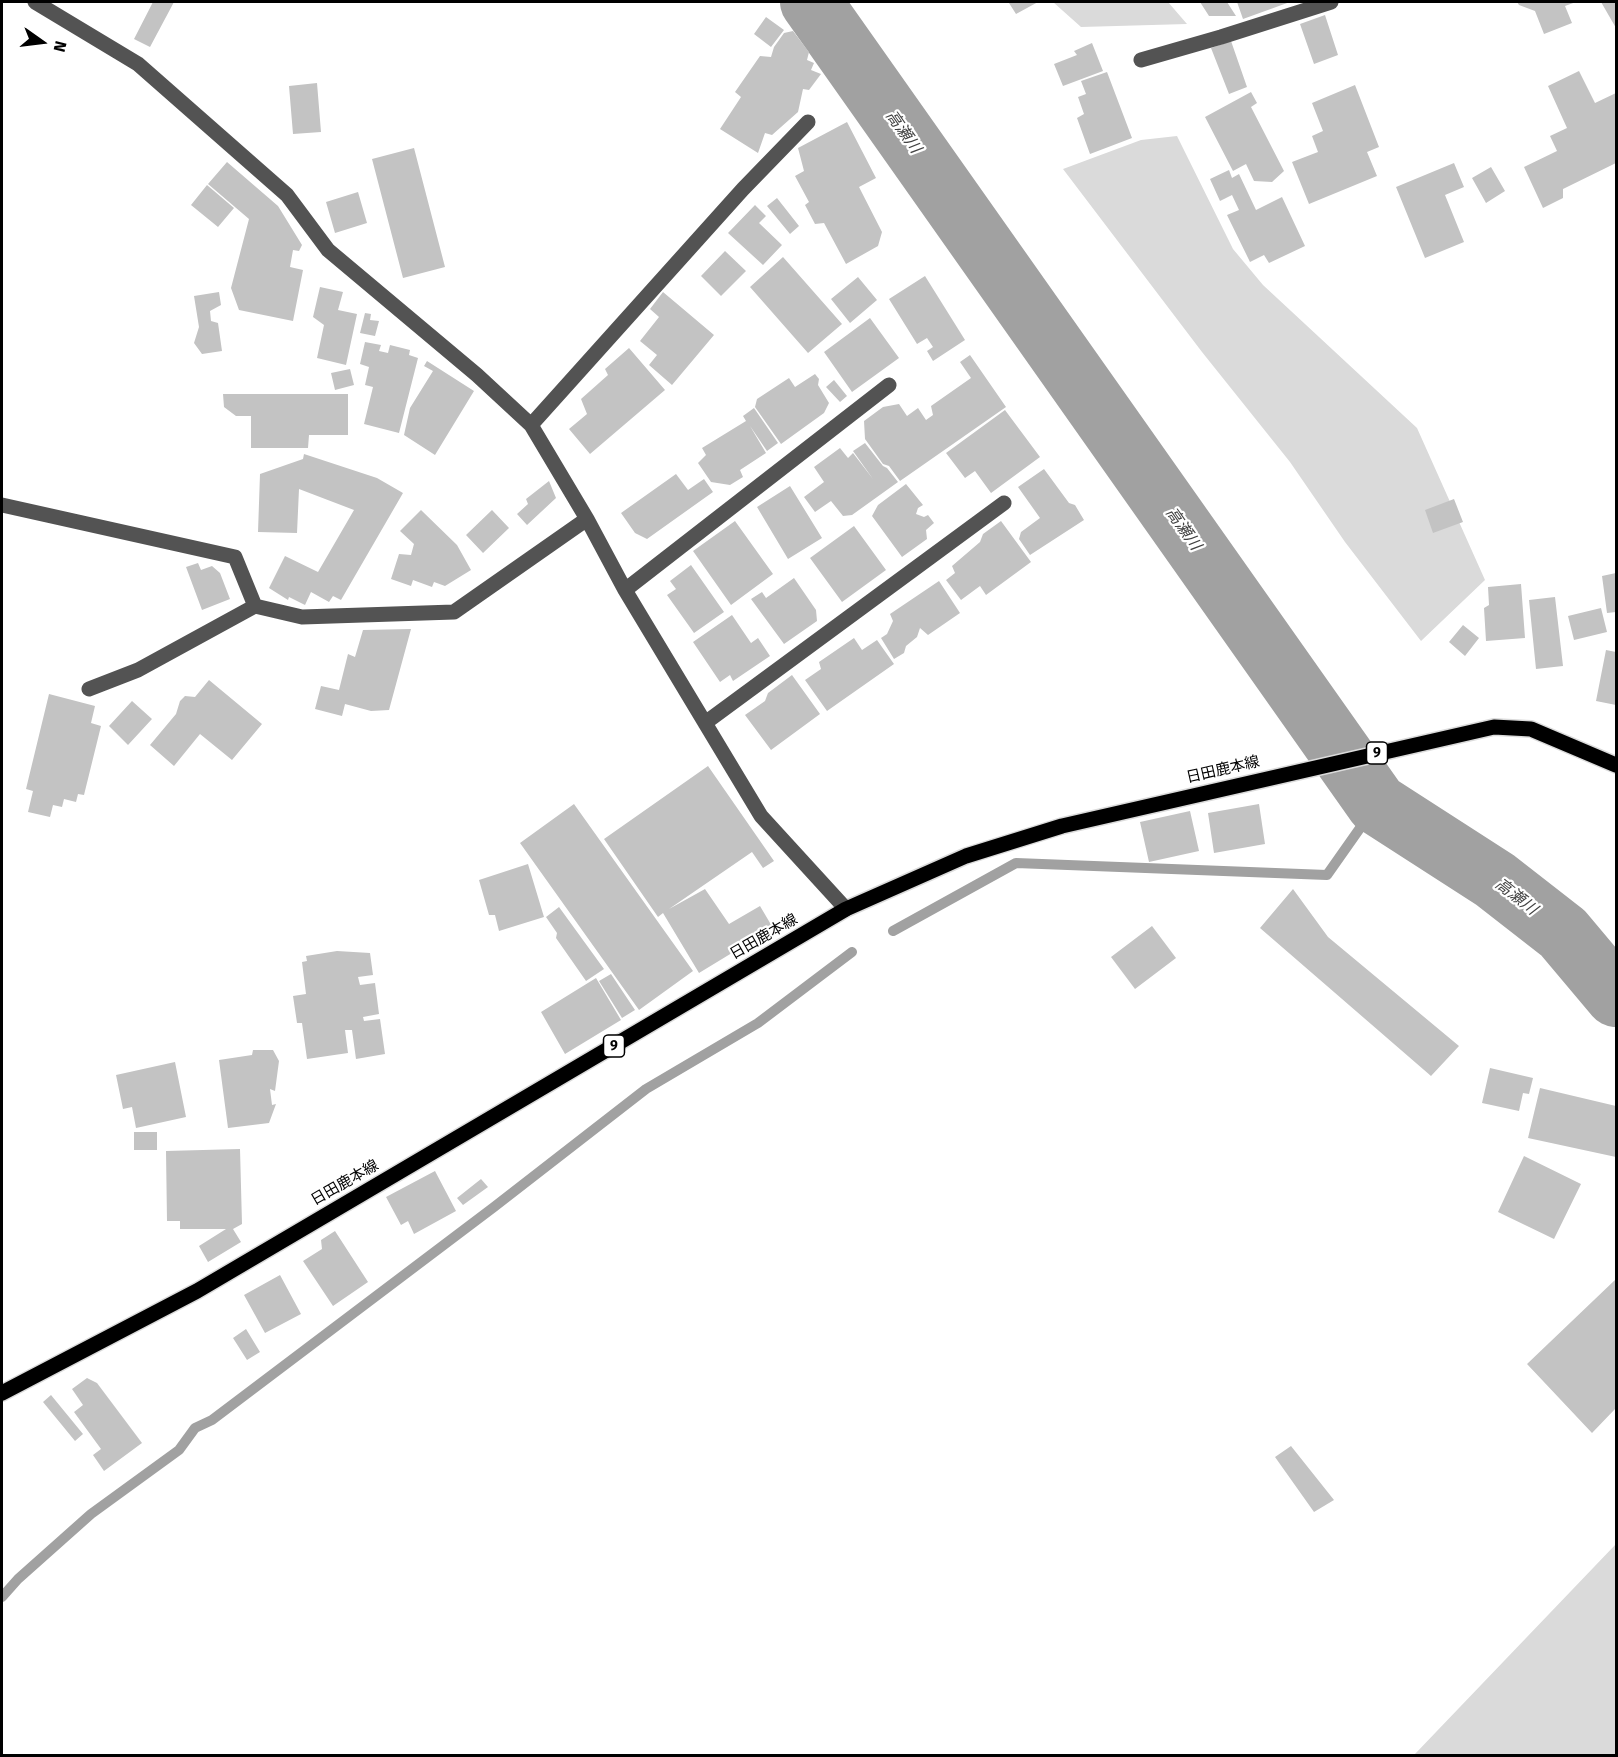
<!DOCTYPE html>
<html>
<head>
<meta charset="utf-8">
<style>
	body { margin:0 }
	#map { position:relative; width:1618px; height:1757px; overflow:hidden; background:#fff; font-family:"Fira Sans",sans-serif }
	canvas { display:block }
	.frame { position:absolute; inset:0; border:3px solid #000; pointer-events:none }
	.north { position:absolute; left:12px; top:12px; width:60px; height:60px; -webkit-text-stroke:4px #fff; paint-order:stroke; rotate:104deg; font-size:16px; font-weight:700; line-height:24px; text-align:center; color:#000 }
	.north::after { content:''; display:block; margin:auto; width:21px; height:27px; background:#000; clip-path:polygon(50% 0,100% 100%,50% 72%,0 100%) }
</style>
</head>
<body>
<div id="map">
<canvas width="1618" height="1757"></canvas>
<div class="frame"></div>
<div class="north">N</div>
</div>
<script>
const ctx = document.querySelector('canvas').getContext('2d');
ctx.lineJoin = 'round';
function fill(path, color) { ctx.fillStyle = color; ctx.fill(path, 'evenodd'); }
function strokePath(path, color, width, dash) { ctx.strokeStyle = color; ctx.lineWidth = width; ctx.lineCap = dash ? 'butt' : 'round'; ctx.setLineDash(dash || []); ctx.stroke(path); }
function drawText(font, color, halo, rows, align = 'center') {
  ctx.font = font + ' "Fira Sans","Noto Sans JP",sans-serif'; ctx.lineWidth = 4.5; ctx.setLineDash([]); ctx.textBaseline = 'middle'; ctx.strokeStyle = halo; ctx.fillStyle = color; for (const [text, x, y, turn = 0] of rows) {
    ctx.save(); ctx.translate(x, y); ctx.rotate((+turn || 0) * Math.PI / 180); ctx.textAlign = isNaN(turn) ? turn : align; if (halo) ctx.strokeText(text, 0, 0); ctx.fillText(text, 0, 0); ctx.restore();
  }
}
const green = new Path2D(`
	M 1053,2 L 1168,2 L 1187,24 L 1081,27 Z
	M 1177,136 L 1233,249 L 1263,285 L 1417,428 L 1485,580 L 1421,641 L 1345,542 L 1290,462 L 1202,352 L 1063,169 L 1141,140 Z
	M 1616,1544 L 1616,1755 L 1414,1755 Z`);
const stream = new Path2D(`
	M 893,931 L 1016,863 L 1327,875 L 1377,804
	M 2,1597 L 18,1579 L 91,1514 L 179,1450 L 195,1428 L 212,1420 L 494,1207 L 646,1089 L 758,1023 L 852,952`);
const river = new Path2D(`
	M 811,2 L 1377,804 L 1495,880 L 1563,933 L 1616,996`);
const building = new Path2D(`
	M 153,2 L 174,2 L 150,47 L 134,39 Z
	M 1012,2 L 1038,2 L 1016,14 L 1009,3 Z
	M 1200,2 L 1227,2 L 1236,16 L 1209,16 Z
	M 1237,2 L 1290,2 L 1243,19 Z
	M 1517,2 L 1576,2 L 1565,6 L 1572,23 L 1544,34 L 1535,11 L 1519,5 Z
	M 1601,2 L 1616,2 L 1616,28 Z
	M 1325,15 L 1338,55 L 1314,64 L 1300,24 Z
	M 766,17 L 784,30 L 771,47 L 754,34 Z
	M 793,31 L 809,52 L 807,60 L 814,63 L 811,70 L 821,74 L 809,90 L 803,89 L 798,112 L 772,135 L 765,133 L 758,153 L 720,129 L 741,97 L 735,92 L 760,56 L 771,57 L 774,47 L 784,33 Z
	M 1231,41 L 1247,87 L 1229,94 L 1211,48 Z
	M 1092,43 L 1103,71 L 1063,86 L 1054,64 L 1077,55 L 1074,51 Z
	M 1579,71 L 1595,103 L 1616,93 L 1616,163 L 1563,189 L 1563,198 L 1543,208 L 1524,167 L 1557,151 L 1550,136 L 1567,128 L 1548,86 Z
	M 1107,72 L 1132,138 L 1090,154 L 1077,118 L 1084,114 L 1078,97 L 1086,94 L 1081,81 Z
	M 317,83 L 321,132 L 293,134 L 289,86 Z
	M 1355,85 L 1379,147 L 1367,152 L 1377,176 L 1309,204 L 1292,162 L 1318,152 L 1312,136 L 1323,131 L 1312,103 Z
	M 1251,92 L 1257,103 L 1251,107 L 1284,171 L 1272,182 L 1254,181 L 1246,164 L 1233,171 L 1205,117 Z
	M 847,122 L 876,178 L 859,187 L 882,232 L 878,246 L 846,264 L 824,223 L 815,224 L 805,205 L 809,202 L 795,176 L 804,171 L 798,148 Z
	M 414,148 L 445,267 L 403,278 L 372,159 Z
	M 227,162 L 278,206 L 302,245 L 299,251 L 293,250 L 290,267 L 303,270 L 293,321 L 239,310 L 231,288 L 249,219 L 208,184 Z
	M 1454,163 L 1464,187 L 1445,195 L 1464,242 L 1425,258 L 1396,187 Z
	M 1491,167 L 1505,191 L 1486,203 L 1472,178 Z
	M 1229,170 L 1232,178 L 1239,174 L 1256,210 L 1282,197 L 1305,246 L 1269,263 L 1264,255 L 1250,262 L 1227,215 L 1239,210 L 1232,195 L 1220,201 L 1210,179 Z
	M 207,185 L 234,208 L 218,227 L 191,205 Z
	M 358,192 L 367,223 L 335,233 L 326,202 Z
	M 777,198 L 799,226 L 790,234 L 767,206 Z
	M 755,205 L 766,216 L 759,223 L 782,245 L 763,265 L 728,233 Z
	M 725,251 L 746,271 L 721,296 L 701,276 Z
	M 783,257 L 842,324 L 808,353 L 750,287 Z
	M 925,276 L 965,340 L 933,361 L 927,351 L 933,347 L 927,338 L 917,344 L 889,299 Z
	M 858,277 L 877,300 L 850,323 L 831,299 Z
	M 320,287 L 343,292 L 338,310 L 357,314 L 346,365 L 317,358 L 324,325 L 313,317 Z
	M 219,292 L 221,305 L 210,311 L 211,321 L 218,323 L 222,351 L 202,354 L 194,343 L 199,327 L 194,296 Z
	M 663,292 L 714,335 L 672,385 L 649,365 L 657,355 L 640,341 L 659,317 L 650,309 Z
	M 365,313 L 371,314 L 370,320 L 379,321 L 375,336 L 360,333 Z
	M 870,318 L 899,358 L 852,392 L 824,352 Z
	M 365,342 L 381,345 L 379,351 L 388,353 L 390,345 L 410,350 L 409,355 L 418,358 L 399,433 L 364,424 L 373,387 L 365,385 L 369,367 L 360,364 Z
	M 629,348 L 665,390 L 590,454 L 569,429 L 587,414 L 581,399 L 608,375 L 605,369 Z
	M 970,355 L 1006,407 L 900,481 L 889,466 L 883,464 L 865,439 L 864,421 L 883,407 L 899,404 L 907,416 L 918,408 L 926,420 L 933,415 L 931,406 L 971,378 L 960,362 Z
	M 427,361 L 474,391 L 435,455 L 404,435 L 410,408 L 433,371 L 424,366 Z
	M 350,369 L 354,385 L 335,390 L 331,373 Z
	M 815,374 L 819,379 L 818,385 L 829,403 L 824,413 L 781,444 L 755,407 L 757,399 L 789,378 L 795,387 Z
	M 834,380 L 847,396 L 840,402 L 826,387 Z
	M 223,394 L 348,394 L 348,435 L 309,435 L 308,448 L 251,448 L 251,416 L 236,416 L 224,407 Z
	M 754,408 L 778,443 L 767,451 L 750,426 L 766,453 L 740,470 L 743,477 L 730,485 L 711,482 L 698,463 L 706,455 L 702,448 L 746,421 L 743,416 Z
	M 1005,410 L 1040,457 L 991,493 L 975,471 L 965,478 L 946,453 Z
	M 865,443 L 883,466 L 887,468 L 898,482 L 852,515 L 843,516 L 831,501 L 815,512 L 804,497 L 824,482 L 814,467 L 840,448 L 848,458 L 853,453 L 873,479 L 853,451 Z
	M 304,454 L 377,478 L 403,493 L 341,600 L 333,596 L 329,602 L 311,592 L 305,605 L 289,597 L 288,600 L 269,588 L 285,556 L 318,572 L 354,510 L 299,489 L 297,533 L 258,532 L 260,474 L 303,459 Z
	M 1044,469 L 1069,503 L 1075,505 L 1084,520 L 1030,555 L 1019,539 L 1021,532 L 1040,518 L 1018,487 Z
	M 676,474 L 688,490 L 704,479 L 713,492 L 647,539 L 635,533 L 621,513 Z
	M 549,481 L 556,498 L 527,525 L 517,514 L 528,504 L 526,499 Z
	M 906,484 L 923,505 L 918,508 L 916,514 L 924,517 L 928,515 L 934,523 L 926,530 L 927,539 L 902,557 L 872,516 L 878,505 Z
	M 790,486 L 822,538 L 788,559 L 757,507 Z
	M 1454,499 L 1463,522 L 1433,533 L 1425,510 Z
	M 421,510 L 457,545 L 471,570 L 445,586 L 434,582 L 432,587 L 413,580 L 411,586 L 391,579 L 399,554 L 411,555 L 414,544 L 400,531 Z
	M 492,510 L 509,528 L 483,553 L 466,535 Z
	M 735,521 L 773,574 L 731,605 L 693,551 Z
	M 1001,521 L 1031,562 L 986,595 L 980,586 L 961,600 L 946,580 L 955,573 L 952,566 L 980,542 L 983,534 Z
	M 854,526 L 886,570 L 842,602 L 810,558 Z
	M 198,563 L 201,570 L 212,566 L 220,573 L 230,599 L 202,610 L 186,567 Z
	M 691,565 L 724,612 L 694,633 L 667,595 L 676,589 L 670,581 Z
	M 1616,573 L 1616,612 L 1607,613 L 1602,576 Z
	M 794,578 L 816,610 L 817,621 L 784,644 L 751,599 L 762,592 L 766,598 Z
	M 939,581 L 960,613 L 928,635 L 920,628 L 917,637 L 906,646 L 904,653 L 894,659 L 881,638 L 887,634 L 893,621 L 890,614 Z
	M 1521,584 L 1525,638 L 1486,641 L 1484,608 L 1489,605 L 1488,587 Z
	M 1555,597 L 1563,666 L 1536,669 L 1529,600 Z
	M 1601,608 L 1607,632 L 1574,640 L 1568,616 Z
	M 732,615 L 751,643 L 758,638 L 770,656 L 733,681 L 730,675 L 720,682 L 693,642 Z
	M 1463,625 L 1479,638 L 1465,656 L 1449,642 Z
	M 411,629 L 389,710 L 371,711 L 345,704 L 342,716 L 315,709 L 321,686 L 339,690 L 348,654 L 355,657 L 363,630 Z
	M 854,638 L 862,650 L 877,640 L 894,664 L 827,711 L 805,680 L 821,669 L 819,662 Z
	M 1606,650 L 1616,652 L 1616,705 L 1596,701 Z
	M 792,675 L 820,714 L 771,750 L 745,715 L 765,701 L 768,693 Z
	M 209,680 L 262,724 L 232,760 L 200,734 L 174,766 L 150,745 L 176,714 L 180,701 L 185,696 L 195,697 Z
	M 49,694 L 95,706 L 91,723 L 101,726 L 84,795 L 78,794 L 76,802 L 64,799 L 62,807 L 53,805 L 50,817 L 28,812 L 33,791 L 26,789 Z
	M 132,701 L 152,719 L 128,745 L 109,726 Z
	M 708,766 L 774,861 L 763,868 L 752,852 L 669,909 L 705,889 L 729,924 L 760,906 L 773,928 L 699,973 L 663,913 L 658,917 L 604,839 Z
	M 574,804 L 693,971 L 639,1010 L 520,843 Z
	M 1259,804 L 1265,844 L 1214,853 L 1208,813 Z
	M 1190,811 L 1199,851 L 1149,862 L 1140,822 Z
	M 528,864 L 544,917 L 499,931 L 495,915 L 489,915 L 479,880 Z
	M 1293,889 L 1328,937 L 1459,1046 L 1431,1076 L 1260,928 Z
	M 559,907 L 604,969 L 586,981 L 556,938 L 557,933 L 546,917 Z
	M 1152,926 L 1176,958 L 1135,989 L 1111,957 Z
	M 337,951 L 370,953 L 373,975 L 358,977 L 360,985 L 375,983 L 379,1014 L 363,1017 L 364,1021 L 380,1019 L 385,1054 L 356,1059 L 352,1030 L 345,1030 L 348,1053 L 307,1059 L 302,1023 L 297,1023 L 293,996 L 306,994 L 302,962 L 307,961 L 306,956 Z
	M 611,974 L 635,1010 L 622,1018 L 599,981 Z
	M 596,978 L 621,1020 L 565,1054 L 541,1012 Z
	M 253,1050 L 273,1050 L 279,1061 L 275,1091 L 270,1089 L 272,1105 L 276,1104 L 269,1123 L 228,1128 L 219,1060 L 252,1055 Z
	M 175,1062 L 186,1117 L 136,1128 L 132,1107 L 123,1109 L 116,1075 Z
	M 1490,1068 L 1533,1078 L 1529,1094 L 1523,1093 L 1519,1111 L 1482,1103 Z
	M 1540,1088 L 1616,1106 L 1616,1157 L 1528,1138 Z
	M 134,1132 L 157,1132 L 157,1150 L 134,1150 Z
	M 240,1149 L 242,1224 L 233,1229 L 241,1242 L 208,1262 L 199,1246 L 226,1229 L 180,1229 L 180,1221 L 167,1221 L 166,1151 Z
	M 1524,1156 L 1581,1184 L 1554,1239 L 1498,1212 Z
	M 435,1171 L 456,1211 L 414,1234 L 408,1221 L 401,1225 L 386,1197 Z
	M 481,1179 L 488,1187 L 463,1205 L 457,1198 Z
	M 335,1231 L 368,1282 L 333,1306 L 303,1261 L 322,1249 L 321,1240 Z
	M 280,1275 L 301,1314 L 265,1333 L 244,1295 Z
	M 1616,1279 L 1616,1408 L 1592,1433 L 1527,1364 Z
	M 246,1329 L 260,1352 L 247,1360 L 233,1338 Z
	M 87,1378 L 97,1383 L 142,1443 L 104,1471 L 93,1455 L 101,1449 L 74,1412 L 83,1405 L 72,1389 Z
	M 51,1395 L 83,1434 L 75,1441 L 43,1402 Z
	M 1291,1446 L 1334,1500 L 1314,1512 L 1275,1457 Z`);
const minor = new Path2D(`
	M 35,2 L 138,64 L 287,195 L 328,250 L 477,375 L 531,425 L 587,519 L 625,590 L 761,816 L 846,909
	M 1141,60 L 1221,37 L 1331,2
	M 531,425 L 743,189 L 808,122
	M 2,505 L 235,557 L 255,606 L 302,617 L 454,612 L 587,519
	M 625,590 L 889,385
	M 89,689 L 138,670 L 255,606
	M 705,723 L 1004,503`);
const major = new Path2D(`
	M 2,1393 L 197,1291 L 846,909 L 966,856 L 1062,826 L 1494,727 L 1531,729 L 1616,765`);
const shields = [
	[1377,753,21],
	[614,1046,21]
];
const shieldNames = [
	["9",1377,753],
	["9",614,1046]
];
const streetNames = [
	["日田鹿本線",1223,770,-13],
	["日田鹿本線",764,937,-30],
	["日田鹿本線",345,1183,-30]
];
const waterNames = [
	["高瀬川",903,132,55],
	["高瀬川",1183,529,55],
	["高瀬川",1516,897,38]
];
fill(green, '#dadada');
strokePath(stream, '#a1a1a1', 10);
strokePath(river, '#a1a1a1', 62);
fill(building, '#c3c3c3');
strokePath(major, '#dbdbdb', 18);
strokePath(minor, '#535353', 15);
strokePath(major, '#000', 15);
for (const [x, y, w] of shields) { const box = new Path2D(); box.roundRect(x - w / 2, y - 11, w, 22, 4.5); ctx.fillStyle = '#fff'; ctx.fill(box); strokePath(box, '#000', 1.5); }
drawText('bold 14px', '#000', null, shieldNames);
drawText('15px', '#000', '#fff', streetNames);
drawText('italic 16px', '#424242', '#fff', waterNames);
</script>
</body>
</html>
